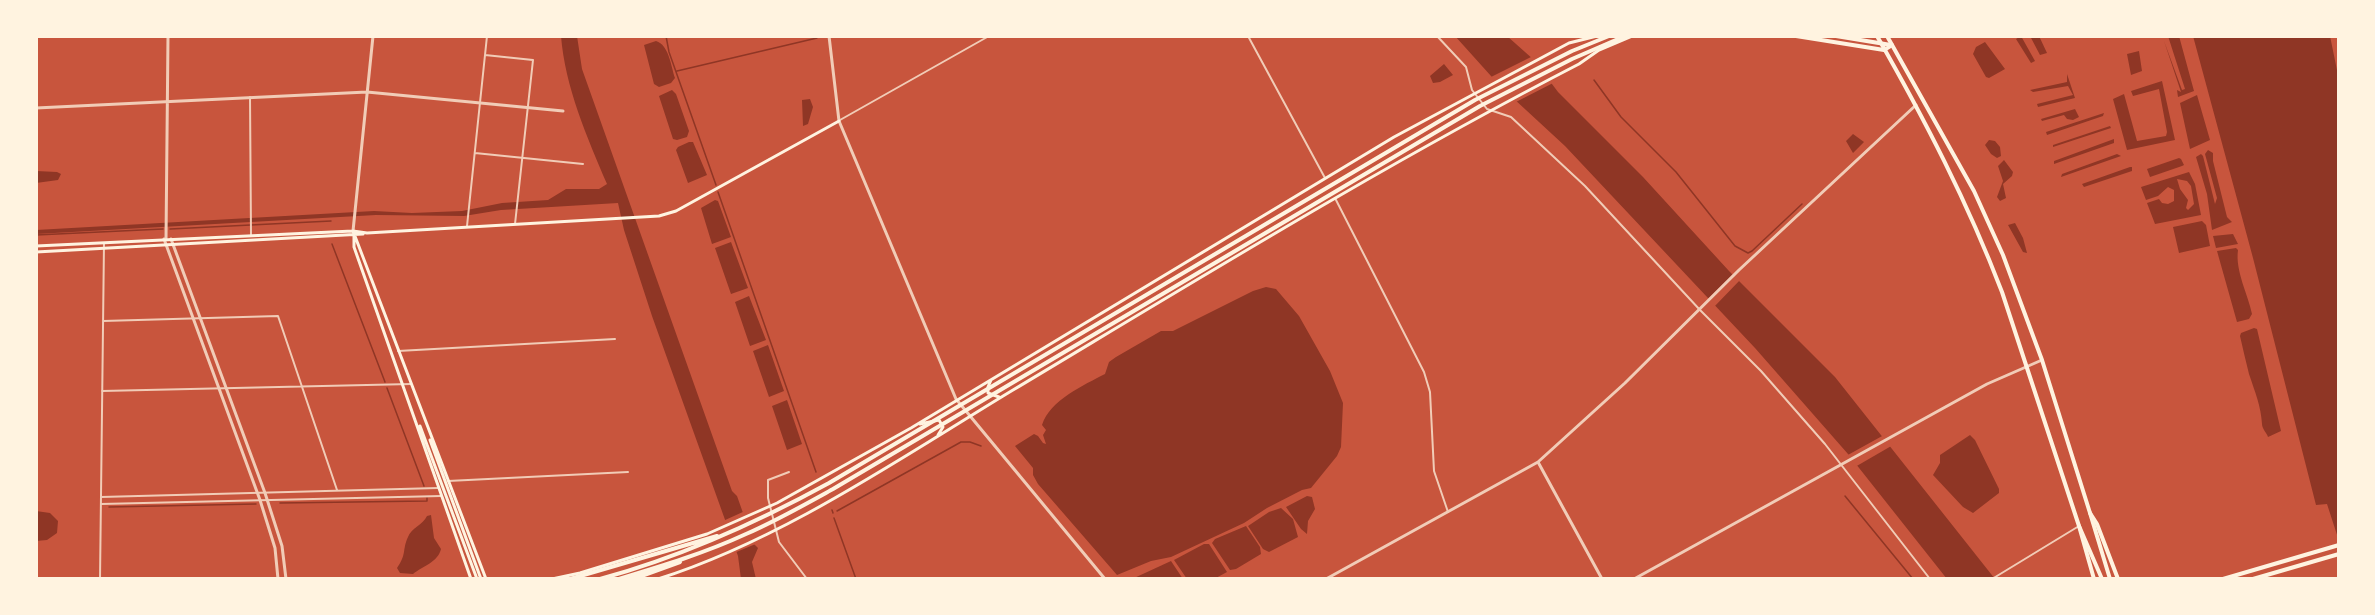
<!DOCTYPE html>
<html>
<head>
<meta charset="utf-8">
<style>
	body { margin:0 }
	#map { position:relative; width:2375px; height:615px; overflow:hidden; background:#c8553d; font-family:Arial,sans-serif }
	canvas { display:block }
	.frame { position:absolute; inset:0; border:38px solid #fff3e0; pointer-events:none }
</style>
</head>
<body>
<div id="map">
<canvas width="2375" height="615"></canvas>
<div class="frame"></div>
</div>
<script>
const ctx = document.querySelector('canvas').getContext('2d');
ctx.lineJoin = 'round';
function fill(path, color) { ctx.fillStyle = color; ctx.fill(path, 'evenodd'); }
function strokePath(path, color, width, dash) { ctx.strokeStyle = color; ctx.lineWidth = width; ctx.lineCap = dash ? 'butt' : 'round'; ctx.setLineDash(dash || []); ctx.stroke(path); }
const water = new Path2D(`
	M 561,36 L 577,36 L 582,69 L 732,491 L 737,496 L 754,544 L 758,548 L 752,562 L 756,579 L 741,579 L 738,556 L 652,316 L 624,230 L 618,203 L 501,210 L 464,216 L 376,215 L 36,234 L 36,230 L 374,211 L 412,213 L 462,211 L 502,203 L 548,200 L 566,189 L 599,189 L 607,184 C 587,137 565,87 561,36 Z
	M 1455,36 L 1507,36 L 1534,60 L 1558,92 L 1643,177 L 1729,271 L 1835,377 L 1995,579 L 1947,579 L 1848,454 L 1755,348 L 1565,146 L 1500,86 Z
	M 2021,36 L 2035,61 L 2031,63 L 2016,39 Z
	M 2030,36 L 2039,36 L 2047,53 L 2040,55 Z
	M 2168,36 L 2179,36 L 2194,91 L 2178,97 L 2177,90 L 2181,92 L 2164,41 L 2182,90 L 2185,89 Z
	M 2193,36 L 2330,36 L 2339,80 L 2339,541 L 2327,504 L 2316,505 L 2253,258 Z
	M 656,41 C 669,45 671,66 675,78 L 671,83 L 659,87 L 654,84 L 644,45 Z
	M 1985,42 L 2005,69 L 1989,78 L 1986,77 L 1973,54 L 1976,47 Z
	M 2139,51 L 2142,71 L 2131,75 L 2127,54 Z
	M 1444,64 L 1453,75 L 1440,82 L 1433,83 L 1430,76 Z
	M 2067,74 L 2075,98 L 2038,107 L 2037,104 L 2073,95 L 2068,86 L 2033,92 L 2030,90 L 2067,82 Z
	M 2162,81 L 2175,140 L 2127,150 L 2113,99 L 2124,94 L 2137,141 L 2166,136 L 2167,132 L 2159,89 L 2133,96 L 2131,91 Z
	M 672,90 L 676,94 L 689,131 L 687,137 L 677,140 L 673,139 L 659,96 Z
	M 2197,95 L 2210,140 L 2190,149 L 2180,103 Z
	M 810,99 L 813,107 L 808,124 L 803,126 L 802,100 Z
	M 2075,109 L 2079,117 L 2073,120 L 2067,119 L 2064,115 L 2042,121 L 2041,119 Z
	M 2104,113 L 2103,116 L 2047,135 L 2046,132 Z
	M 2110,126 L 2111,128 L 2053,147 L 2053,145 Z
	M 1853,134 L 1864,142 L 1853,153 L 1846,141 Z
	M 2114,139 L 2114,143 L 2054,164 L 2054,161 Z
	M 1989,140 L 1995,141 L 2000,147 L 2001,156 L 1997,158 L 1991,154 L 1985,145 Z
	M 689,142 L 693,142 L 707,175 L 688,183 L 676,150 L 678,147 Z
	M 2208,150 L 2213,153 L 2213,161 L 2227,217 L 2232,222 L 2212,230 L 2207,194 L 2196,157 L 2201,154 L 2203,156 L 2215,204 L 2217,198 L 2205,154 Z
	M 2117,154 L 2121,156 L 2061,177 L 2062,174 Z
	M 2179,158 L 2181,159 L 2184,165 L 2182,166 L 2150,177 L 2147,169 Z
	M 2004,160 L 2013,172 L 2012,176 L 2003,184 L 2006,198 L 2000,201 L 1997,197 L 2003,181 L 1998,166 Z
	M 2130,167 L 2132,167 L 2132,171 L 2084,187 L 2082,184 Z
	M 36,171 L 57,172 L 61,174 L 58,180 L 36,183 Z
	M 2189,172 L 2195,184 L 2201,215 L 2155,224 L 2147,203 L 2159,199 L 2162,203 L 2168,204 L 2174,201 L 2174,190 L 2168,187 L 2158,196 L 2146,200 L 2141,187 ZM 2177,179 L 2187,181 L 2191,186 L 2194,204 L 2188,210 L 2186,208 L 2188,200 L 2180,189 Z
	M 715,200 L 718,201 L 731,237 L 712,244 L 701,208 Z
	M 2202,221 L 2206,225 L 2210,246 L 2179,253 L 2173,227 Z
	M 2015,223 L 2023,238 L 2027,253 L 2023,252 L 2008,225 Z
	M 2233,234 L 2238,244 L 2216,248 L 2213,236 Z
	M 731,242 L 748,288 L 731,294 L 715,248 Z
	M 2236,248 L 2238,250 C 2235,271 2248,294 2252,314 L 2249,319 L 2237,322 L 2217,251 Z
	M 1266,287 L 1276,289 L 1299,316 L 1330,371 L 1343,403 L 1341,447 L 1337,456 L 1311,488 L 1302,490 L 1267,508 L 1244,523 L 1171,557 L 1151,561 L 1117,575 L 1038,484 L 1033,475 L 1033,468 L 1015,446 L 1034,434 L 1038,436 L 1043,443 L 1046,444 L 1043,435 L 1046,430 L 1042,425 C 1050,400 1084,385 1105,374 L 1109,362 L 1116,357 L 1161,331 L 1173,331 L 1253,291 Z
	M 749,296 L 766,340 L 750,346 L 735,302 Z
	M 2254,328 L 2257,329 L 2281,431 L 2268,437 C 2267,433 2262,429 2262,424 C 2261,406 2255,392 2249,374 C 2246,362 2243,349 2240,336 L 2241,333 Z
	M 768,345 L 784,391 L 769,397 L 753,351 Z
	M 787,400 L 802,444 L 787,450 L 772,406 Z
	M 1970,435 L 1975,440 L 1999,489 L 1999,493 L 1973,513 L 1963,507 L 1933,475 L 1940,463 L 1940,455 Z
	M 1307,496 L 1312,497 L 1315,509 L 1308,521 L 1307,534 L 1301,529 L 1286,507 Z
	M 1281,508 L 1293,519 L 1298,537 L 1269,552 L 1263,549 L 1248,526 L 1269,512 Z
	M 36,511 L 50,513 L 58,521 L 57,533 L 47,540 L 36,541 Z
	M 431,515 L 434,538 L 441,549 C 438,562 423,566 413,574 L 400,573 L 397,568 C 407,554 402,550 408,537 C 411,528 423,525 427,516 Z
	M 1246,526 L 1260,547 L 1261,554 L 1236,569 L 1230,570 L 1212,543 L 1215,539 Z
	M 1204,544 L 1209,544 L 1227,572 L 1214,579 L 1187,579 L 1174,560 Z
	M 1171,561 L 1183,579 L 1132,579 Z`);
const pier = new Path2D(`
	M 1533,56 L 1555,82 L 1514,103 L 1489,78 Z
	M 1734,273 L 1741,279 L 1713,308 L 1706,301 Z
	M 1884,435 L 1893,445 L 1855,467 L 1846,456 Z
	M 745,511 L 758,543 L 734,553 L 723,521 Z`);
const stream = new Path2D(`
	M 666,36 L 669,52 L 716,185
	M 677,71 L 817,38
	M 1594,80 L 1621,117 L 1676,172 L 1735,246 L 1748,253 L 1752,251 L 1802,204
	M 718,192 L 816,472
	M 170,229 L 331,221
	M 36,235 L 163,229
	M 332,244 L 385,382
	M 387,388 L 424,486
	M 1845,496 L 1913,579
	M 280,503 L 427,501 L 427,498
	M 109,507 L 256,504
	M 832,510 L 833,513
	M 837,511 L 961,442 L 970,442 L 981,446
	M 834,518 L 856,579`);
const minor = new Path2D(`
	M 1248,36 L 1325,178
	M 1437,36 L 1466,67 L 1472,90 L 1487,109 L 1511,117 L 1585,186 L 1700,310 L 1761,371 L 1825,444 L 1930,579
	M 485,55 L 533,60 L 515,224
	M 250,97 L 251,235
	M 840,120 L 989,36
	M 475,153 L 583,164
	M 1335,198 L 1424,372 L 1430,392 L 1434,471 L 1448,512
	M 467,226 L 487,36
	M 103,321 L 278,316 L 337,490
	M 398,351 L 615,339
	M 102,391 L 411,384
	M 789,472 L 768,480 L 768,498 L 779,542 L 807,579
	M 448,481 L 628,472
	M 101,497 L 438,488
	M 101,504 L 441,496
	M 100,579 L 104,243
	M 1992,579 L 2079,526`);
const tertiary = new Path2D(`
	M 829,36 L 839,121 L 956,399 L 1105,579
	M 36,108 L 367,92 L 563,111
	M 353,231 L 373,36
	M 164,239 L 260,500 L 275,548 L 278,579
	M 166,239 L 168,36
	M 171,239 L 265,493 L 282,546 L 286,579
	M 1538,462 L 1602,579
	M 1326,579 L 1538,462 L 1625,383 L 1739,270 L 1916,105
	M 1634,579 L 1987,384 L 2042,360`);
const secondary = new Path2D(`
	M 353,231 L 486,579
	M 354,235 L 354,247 L 471,579
	M 36,246 L 353,231 L 367,233 L 659,216 L 676,211 L 839,121
	M 36,252 L 363,234
	M 991,380 L 988,387 L 988,393 L 999,397
	M 920,424 L 939,420 L 943,427 L 938,435
	M 420,426 L 477,579
	M 430,440 L 481,579
	M 552,579 L 580,573 L 707,534 L 777,503 L 911,428 L 1394,137 L 1569,43 L 1597,36
	M 658,579 C 782,540 902,457 1013,390 C 1200,278 1385,164 1579,64 L 1599,50 L 1632,36`);
const primary = new Path2D(`
	M 1877,36 C 1925,120 1967,201 2002,292 L 2079,526 L 2094,579
	M 1887,36 L 1974,191 L 2003,255 L 2042,360 L 2090,513 L 2097,524 L 2118,579`);
const trunk = new Path2D(`
	M 1796,36 L 1884,50 L 1892,45
	M 1836,36 L 1891,45
	M 2090,513 L 2110,579
	M 2079,526 L 2102,579
	M 570,579 L 717,536
	M 600,579 C 681,557 756,523 829,483 L 1475,100 L 1572,51 L 1609,36
	M 619,579 C 662,566 705,553 746,534 C 776,521 804,505 833,489 L 1480,106 L 1572,59 L 1625,36
	M 633,579 L 680,562`);
const motorway = new Path2D(`
	M 2223,579 L 2339,545
	M 2253,579 L 2339,554`);
fill(water, '#8f3625');
fill(pier, '#c8553d');
strokePath(stream, '#8f3625', 1.5);
strokePath(minor, '#f1ccb7', 2);
strokePath(tertiary, '#f1ccb7', 3);
strokePath(secondary, '#fff3e0', 3);
strokePath(primary, '#fff3e0', 4);
strokePath(trunk, '#fff3e0', 4);
strokePath(motorway, '#fff3e0', 4);
</script>
</body>
</html>
